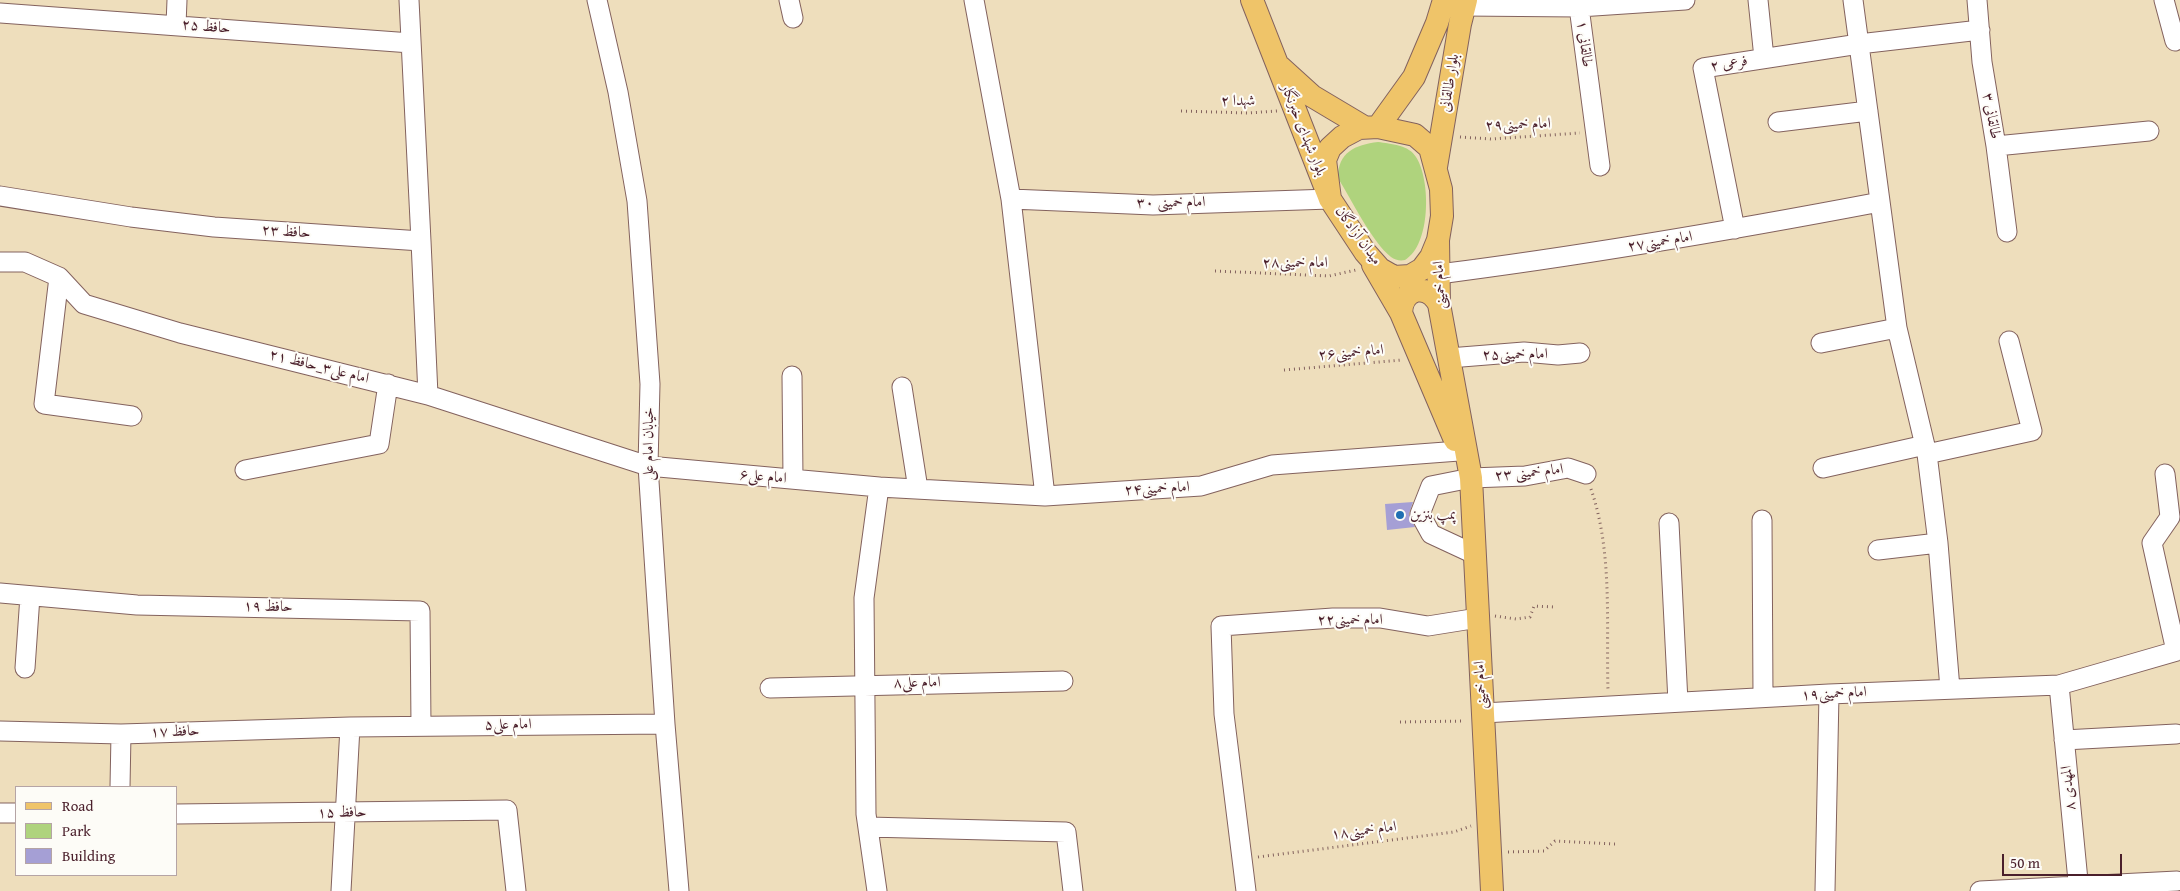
<!DOCTYPE html>
<html>
<head>
<meta charset="utf-8">
<style>
	body { margin:0 }
	#map { position:relative; width:2180px; height:891px; overflow:hidden; background:#eedebc; font-family:"Gentium Book Plus",serif }
	canvas { display:block }
	.legend { position:absolute; left:15px; top:786px; width:162px; height:90px; box-sizing:border-box; background:#fdfcf7; border:1px solid #b5a4a5; margin:0; padding:6px 9px; list-style:none; font-size:15px; color:#4a1f2b }
	.legend li { display:flex; align-items:center; gap:10px; height:25px }
	.legend b { width:25px; border:1px solid #b5a4a5 }
	.scale { position:absolute; left:2002px; top:854px; width:120px; height:22px; box-sizing:border-box; border:2px solid #4a1f2b; border-top:0; padding-left:6px; font-size:15px; line-height:18px; white-space:nowrap; color:#4a1f2b; -webkit-text-stroke:4px #fdfcf7; paint-order:stroke }
</style>
</head>
<body>
<div id="map">
<canvas width="2180" height="891"></canvas>
<ul class="legend">
<li><b style="height:6px;background:#efc469"></b>Road</li>
<li><b style="height:14px;background:#afd37d"></b>Park</li>
<li><b style="height:14px;background:#a59fd5"></b>Building</li>
</ul>
<div class="scale">50 m</div>
</div>
<script>
const ctx = document.querySelector('canvas').getContext('2d');
ctx.lineJoin = 'round';
function fill(path, color) { ctx.fillStyle = color; ctx.fill(path, 'evenodd'); }
function strokePath(path, color, width, dash) { ctx.strokeStyle = color; ctx.lineWidth = width; ctx.lineCap = dash ? 'butt' : 'round'; ctx.setLineDash(dash || []); ctx.stroke(path); }
function drawText(font, color, halo, rows, align = 'center') {
  ctx.font = font + ' "Gentium Book Plus",Amiri,serif'; ctx.lineWidth = 4; ctx.setLineDash([]); ctx.textBaseline = 'middle'; ctx.strokeStyle = halo; ctx.fillStyle = color; for (const [text, x, y, turn = 0] of rows) {
    ctx.save(); ctx.translate(x, y); ctx.rotate((+turn || 0) * Math.PI / 180); ctx.textAlign = isNaN(turn) ? turn : align; if (halo) ctx.strokeText(text, 0, 0); ctx.fillText(text, 0, 0); ctx.restore();
  }
}
const green = new Path2D(`
	M 1378,142 C 1391,144 1409,145 1416,157 C 1431,180 1431,245 1405,260 C 1400,261 1395,260 1391,257 C 1372,242 1351,199 1338,178 C 1338,152 1355,145 1378,142 Z`);
const building = new Path2D(`
	M 1413,502 L 1409,514 L 1415,527 L 1387,530 L 1385,504 Z`);
const path = new Path2D(`
	M 1181,111 L 1248,113 L 1277,111
	M 1460,137 L 1491,139 L 1580,133
	M 1215,271 L 1329,276 L 1356,270
	M 1284,370 L 1402,360
	M 1591,489 C 1613,553 1606,624 1608,691
	M 1495,616 L 1516,619 L 1530,617 L 1534,606 L 1555,607
	M 1400,722 L 1465,721
	M 1508,852 L 1544,851 L 1555,841 L 1615,844
	M 1258,857 L 1454,832 L 1471,826`);
const minor = new Path2D(`
	M 409,0 L 421,241
	M 597,0 L 618,92 L 637,201 L 650,384 L 648,466 L 665,724 L 679,891
	M 789,0 L 793,18
	M 974,0 L 1011,199 L 1045,496
	M 1758,0 L 1764,58
	M 1853,0 L 1897,328 L 1927,454 L 1938,543 L 1950,689
	M 1977,0 L 1982,62 L 1996,146 L 2007,232
	M 2164,0 L 2175,41
	M 1463,6 L 1579,7 L 1600,166
	M 1579,7 L 1685,0
	M 0,13 L 411,43
	M 176,25 L 177,0
	M 1778,122 L 1868,111
	M 1996,146 L 2149,131
	M 0,196 L 131,217 L 214,227 L 421,241 L 428,395
	M 1011,199 L 1153,205 L 1330,199
	M 1735,229 L 1703,68 L 1859,44 L 1980,30
	M 0,262 L 25,262 L 59,277 L 84,304 L 180,333 L 428,395 L 648,466 L 879,487 L 1045,496 L 1201,486 L 1272,465 L 1459,451
	M 1439,274 C 1587,255 1733,230 1880,202
	M 59,277 L 44,404 L 132,416
	M 1821,343 L 1897,328
	M 1449,358 L 1524,352 L 1558,355 L 1580,353
	M 792,376 L 793,479
	M 902,387 L 918,489
	M 1927,454 L 2032,431 L 2009,341
	M 1823,468 L 1925,445
	M 245,470 L 379,444 L 388,384
	M 2165,474 L 2170,517 L 2152,543 L 2176,651
	M 1762,520 L 1763,697
	M 1669,523 L 1678,702
	M 1878,550 L 1938,543
	M 1474,554 L 1431,534 L 1420,514 L 1431,486 L 1471,478 L 1525,476 L 1568,468 L 1586,474
	M 0,593 L 137,605 L 420,611 L 421,726
	M 25,668 L 30,596
	M 2059,685 L 2079,891
	M 770,688 L 1063,681
	M 1483,713 L 1829,694 L 2059,685 L 2180,650
	M 0,731 L 121,734 L 350,727 L 665,724
	M 2064,740 L 2176,734
	M 120,787 L 121,734
	M 0,813 L 16,813
	M 176,814 L 507,810 L 516,891
	M 868,827 L 1066,832 L 1073,891
	M 341,891 L 350,727
	M 877,891 L 866,814 L 864,598 L 879,487
	M 1246,891 L 1224,714 L 1221,626 L 1333,618 L 1380,618 L 1428,626 L 1478,618
	M 1825,891 L 1829,694
	M 1980,891 L 2177,881`);
const major = new Path2D(`
	M 1252,0 L 1330,199 L 1365,252 L 1380,269 L 1394,277 L 1410,276 L 1422,269 L 1431,257 L 1438,240 L 1442,216 L 1441,189 L 1430,148 L 1415,135 L 1378,127 L 1359,128 L 1342,137 L 1330,148 L 1325,160 L 1330,199
	M 1280,67 L 1312,96 L 1364,127
	M 1378,127 L 1414,77 L 1437,23 L 1444,0
	M 1436,167 L 1460,24 L 1466,0
	M 1438,240 L 1439,304 L 1471,478 L 1492,891
	M 1373,265 L 1401,313 L 1455,440
	M 1401,313 C 1402,288 1427,282 1439,304`);
const markers = [
	[1400,515,5,"#1f6fb2"]
];
const streetNames = [
	["حافظ ۲۵",206,27,5],
	["طالقانی ۱",1584,44,83],
	["فرعی ۲",1729,64,-9],
	["بلوار طالقانی",1450,83,-81],
	["شهدا ۲",1238,101],
	["طالقانی ۳",1991,116,80],
	["امام خمینی۲۹",1518,125,-2],
	["بلوار شهدای خبرنگار",1303,130,68],
	["امام خمینی ۳۰",1171,203,-1],
	["حافظ ۲۳",286,232,4],
	["میدان آزادگان",1358,236,54],
	["امام خمینی۲۷",1660,242,-9],
	["امام خمینی۲۸",1295,263],
	["امام خمینی",1440,285,-93],
	["امام خمینی۲۶",1351,353,-5],
	["امام خمینی۲۵",1515,355,-1],
	["امام علی۳_حافظ ۲۱",319,367,14],
	["خیابان امام علی",649,444,-90],
	["امام خمینی ۲۳",1529,473,-6],
	["امام علی۶",763,477,5],
	["امام خمینی۲۴",1157,489,-3],
	["حافظ ۱۹",268,607,1],
	["امام خمینی۲۲",1350,620],
	["امام علی۸",917,683,-1],
	["امام خمینی",1481,685,-93],
	["امام خمینی۱۹",1834,694,-3],
	["امام علی۵",508,725,-1],
	["حافظ ۱۷",175,732,-2],
	["المهدی ٨",2069,788,-96],
	["حافظ ۱۵",342,813,-1],
	["امام خمینی۱۸",1364,831,-7]
];
const poiNames = [
	["پمپ بنزین",1410,515]
];
fill(green, '#afd37d');
fill(building, '#a59fd5');
strokePath(minor, '#83625e', 21);
strokePath(major, '#83625e', 24);
strokePath(path, '#83625e', 3, [1, 4]);
strokePath(minor, '#fff', 19);
strokePath(major, '#efc469', 22);
for (const [x, y, r, color] of markers) { const dot = new Path2D(); dot.arc(x, y, r, 0, 2 * Math.PI); ctx.fillStyle = color; ctx.fill(dot); strokePath(dot, '#fdfcf7', 2); }
drawText('15px', '#4a1f2b', '#fdfcf7', streetNames);
drawText('15px', '#4a1f2b', '#fdfcf7', poiNames, 'left');
</script>
</body>
</html>
